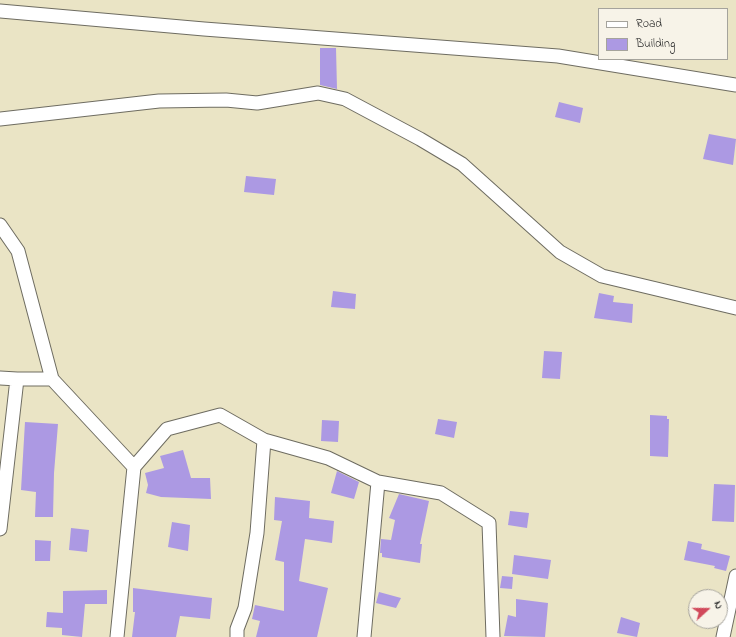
<!DOCTYPE html>
<html>
<head>
<meta charset="utf-8">
<style>
	body { margin:0 }
	#map { position:relative; width:736px; height:637px; overflow:hidden; background:#eae4c5; font-family:"Indie Flower",sans-serif }
	canvas { display:block }
	.legend { position:absolute; left:598px; top:8px; width:130px; height:52px; box-sizing:border-box; background:#f7f3e8; border:1px solid #a5a39c; margin:0; padding:5px 7px; list-style:none; font-size:12px; color:#2b2b2b }
	.legend li { display:flex; align-items:center; gap:8px; height:20px }
	.legend b { width:20px; border:1px solid #a5a39c }
	.north { position:absolute; left:688px; top:589px; width:40px; height:40px; box-sizing:border-box; background:#f7f3e8; border:1px solid #a5a39c; border-radius:50%; rotate:69deg; font-size:11px; font-weight:700; line-height:16px; text-align:center; color:#2b2b2b }
	.north::after { content:''; display:block; margin:auto; width:14px; height:18px; background:#d1495b; clip-path:polygon(50% 0,100% 100%,50% 72%,0 100%) }
</style>
</head>
<body>
<div id="map">
<canvas width="736" height="637"></canvas>
<ul class="legend">
<li><b style="height:5px;background:#fff"></b>Road</li>
<li><b style="height:11px;background:#ac99e3"></b>Building</li>
</ul>
<div class="north">N</div>
</div>
<script>
const ctx = document.querySelector('canvas').getContext('2d');
ctx.lineJoin = 'round';
function fill(path, color) { ctx.fillStyle = color; ctx.fill(path, 'evenodd'); }
function strokePath(path, color, width, dash) { ctx.strokeStyle = color; ctx.lineWidth = width; ctx.lineCap = dash ? 'butt' : 'round'; ctx.setLineDash(dash || []); ctx.stroke(path); }
const building = new Path2D(`
	M 320,48 L 336,48 L 337,89 L 320,85 Z
	M 559,102 L 583,108 L 580,123 L 555,117 Z
	M 709,134 L 736,139 L 733,165 L 703,159 Z
	M 246,176 L 276,179 L 274,195 L 244,192 Z
	M 333,291 L 356,294 L 355,309 L 331,307 Z
	M 599,293 L 614,296 L 613,302 L 633,304 L 632,323 L 594,318 Z
	M 544,351 L 562,352 L 560,379 L 542,378 Z
	M 650,415 L 667,416 L 667,419 L 669,419 L 668,457 L 650,456 Z
	M 438,419 L 457,422 L 454,438 L 435,434 Z
	M 322,420 L 339,421 L 338,442 L 321,441 Z
	M 25,422 L 58,424 L 54,473 L 53,517 L 35,517 L 36,492 L 21,490 Z
	M 183,450 L 191,478 L 210,478 L 211,499 L 161,497 L 146,493 L 148,485 L 145,473 L 164,468 L 160,456 Z
	M 337,471 L 359,482 L 354,499 L 331,493 Z
	M 714,484 L 735,485 L 734,522 L 712,521 Z
	M 399,494 L 429,501 L 420,544 L 422,544 L 420,563 L 382,557 L 382,553 L 380,553 L 381,539 L 391,540 L 395,520 L 389,518 Z
	M 275,497 L 310,501 L 309,518 L 334,521 L 332,543 L 305,539 L 299,581 L 328,588 L 317,637 L 256,637 L 260,621 L 252,619 L 255,605 L 284,611 L 284,562 L 275,560 L 282,521 L 274,520 Z
	M 510,511 L 529,513 L 527,528 L 508,525 Z
	M 172,522 L 190,525 L 188,551 L 168,547 Z
	M 71,528 L 89,530 L 87,552 L 69,550 Z
	M 35,540 L 51,541 L 50,561 L 35,561 Z
	M 688,541 L 702,544 L 701,549 L 730,556 L 726,571 L 714,568 L 715,566 L 684,560 Z
	M 514,555 L 551,560 L 548,579 L 512,574 Z
	M 502,576 L 513,577 L 512,589 L 500,588 Z
	M 133,588 L 212,598 L 210,619 L 180,616 L 176,637 L 132,637 L 135,612 L 133,612 Z
	M 107,590 L 107,604 L 85,604 L 82,637 L 62,635 L 62,628 L 46,627 L 47,612 L 63,613 L 63,591 Z
	M 379,592 L 401,598 L 396,608 L 376,603 Z
	M 516,599 L 548,603 L 545,637 L 504,636 L 508,615 L 516,617 Z
	M 621,617 L 640,623 L 637,637 L 617,633 Z`);
const street = new Path2D(`
	M 0,11 L 204,29 L 558,56 L 736,85
	M 0,119 L 159,101 L 226,100 L 257,103 L 318,93 L 345,99 L 420,139 L 462,164 L 560,252 L 602,276 L 736,308
	M 0,225 L 18,251 L 52,379
	M 0,378 L 17,379
	M 134,467 L 167,429 L 220,415 L 264,440 L 328,458 L 378,482 L 364,637
	M 378,482 L 441,493 L 489,523 L 493,637
	M 0,529 L 17,379 L 52,379 L 134,467 L 117,637
	M 237,637 L 237,629 L 245,608 L 257,533 L 264,440
	M 723,637 L 736,576`);
fill(building, '#ac99e3');
strokePath(street, '#6e6c61', 15);
strokePath(street, '#fff', 13);
</script>
</body>
</html>
